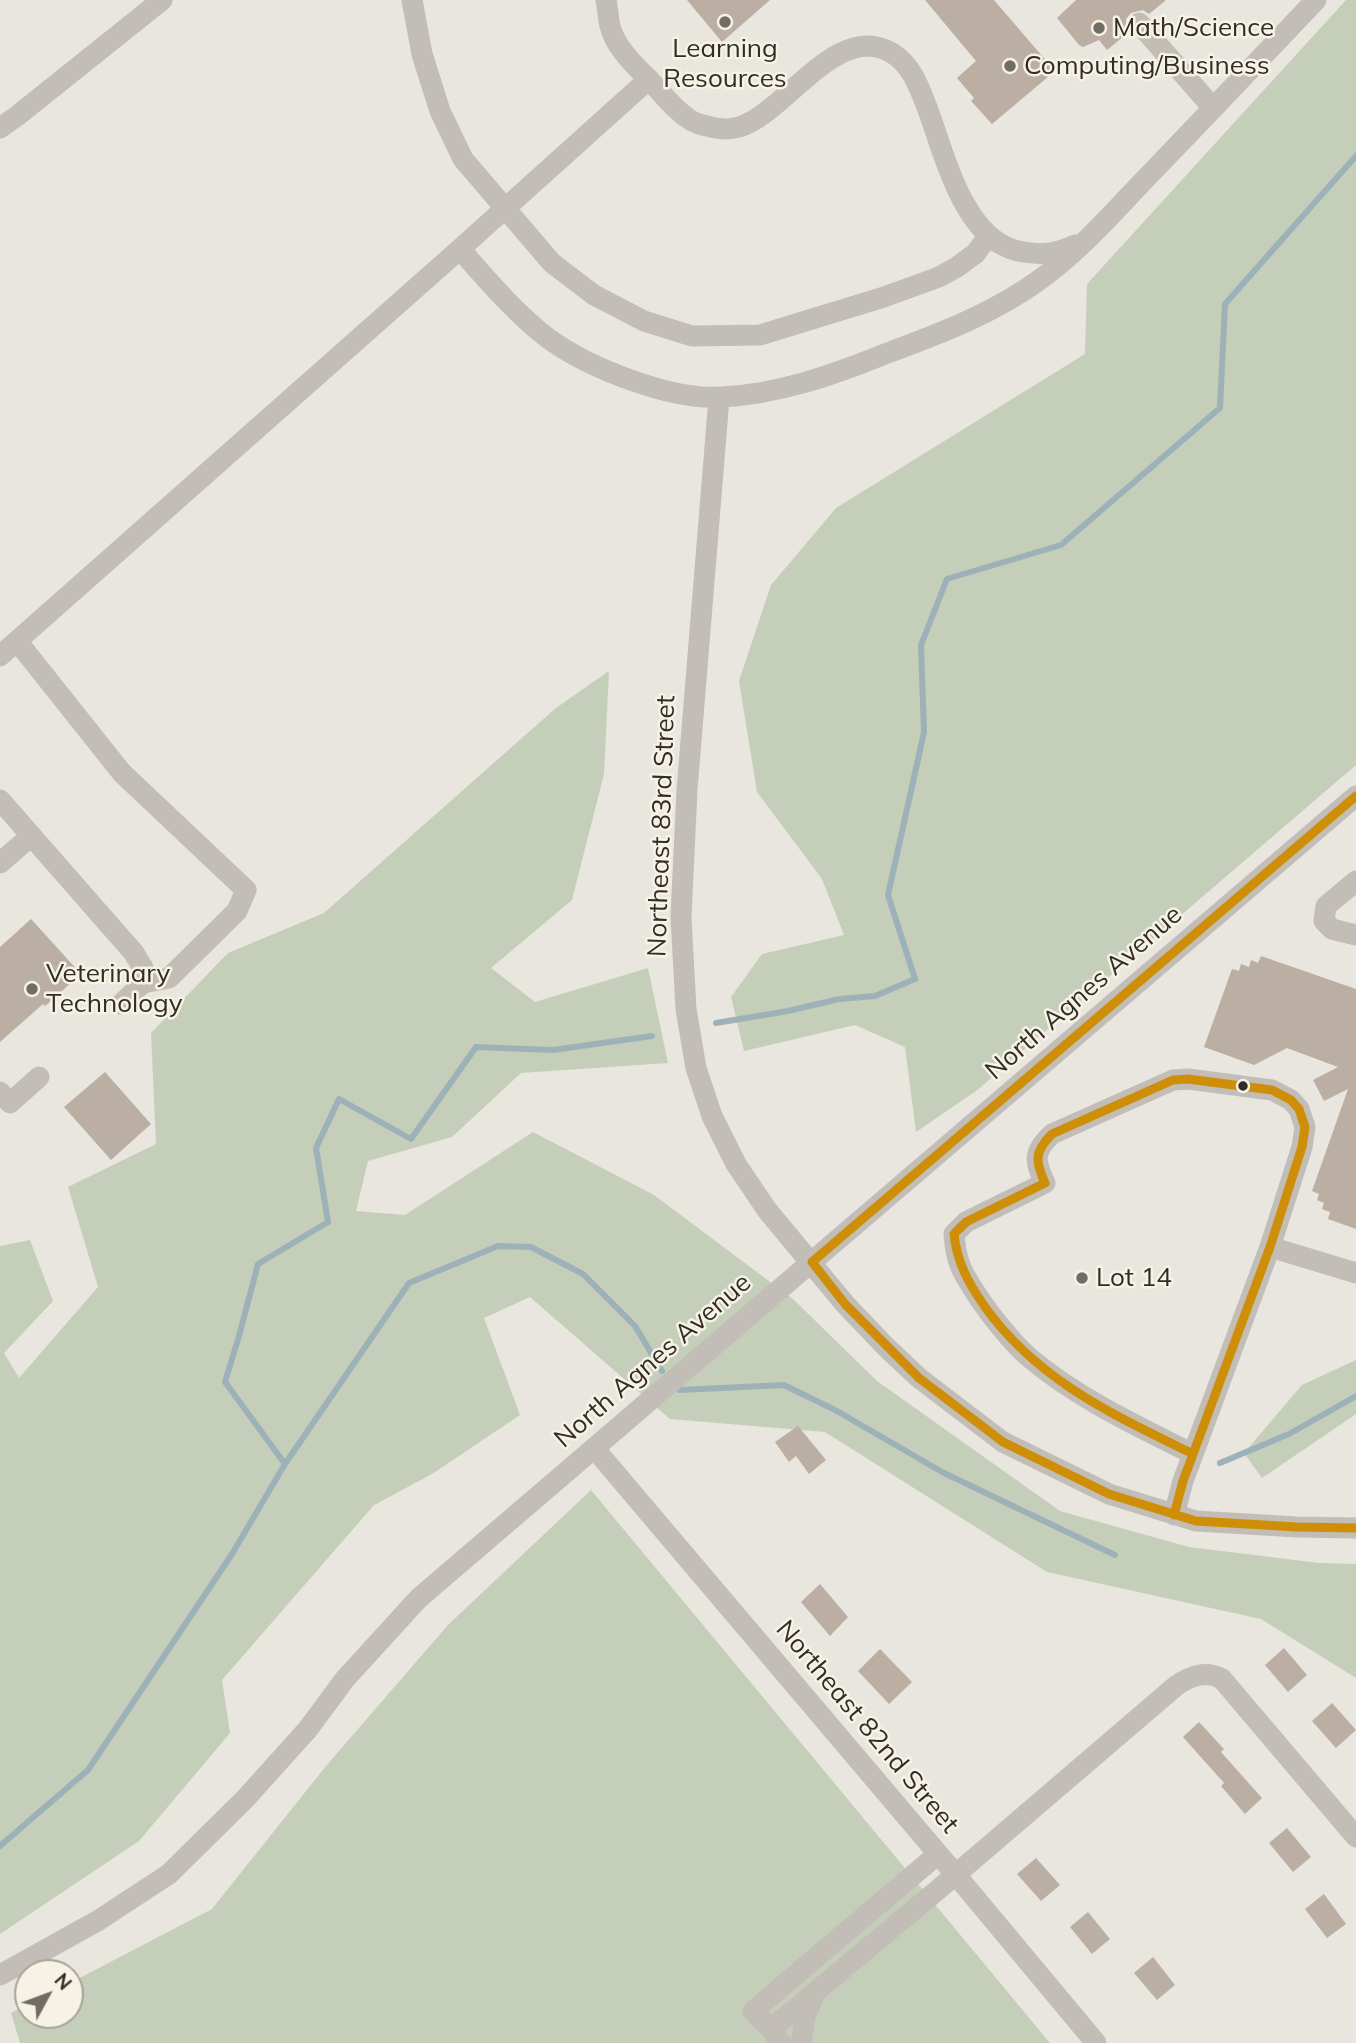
<!DOCTYPE html>
<html>
<head>
<meta charset="utf-8">
<style>
	body { margin:0 }
	#map { position:relative; width:1356px; height:2043px; overflow:hidden; background:#e8e6de; font-family:Mulish,sans-serif }
	canvas { display:block }
	.north { position:absolute; left:14px; top:1959px; width:70px; height:70px; box-sizing:border-box; background:#f6f2e5; border:2px solid #a7a399; border-radius:50%; rotate:49deg; font-size:19px; font-weight:700; line-height:28px; text-align:center; color:#312c26 }
	.north::after { content:''; display:block; margin:auto; width:24px; height:32px; background:#716d66; clip-path:polygon(50% 0,100% 100%,50% 72%,0 100%) }
</style>
</head>
<body>
<div id="map">
<canvas width="1356" height="2043"></canvas>
<div class="north">N</div>
</div>
<script>
const ctx = document.querySelector('canvas').getContext('2d');
ctx.lineJoin = 'round';
function fill(path, color) { ctx.fillStyle = color; ctx.fill(path, 'evenodd'); }
function strokePath(path, color, width, dash) { ctx.strokeStyle = color; ctx.lineWidth = width; ctx.lineCap = dash ? 'butt' : 'round'; ctx.setLineDash(dash || []); ctx.stroke(path); }
function drawText(font, color, halo, rows, align = 'center') {
  ctx.font = font + ' Mulish,sans-serif'; ctx.lineWidth = 5; ctx.setLineDash([]); ctx.textBaseline = 'middle'; ctx.strokeStyle = halo; ctx.fillStyle = color; for (const [text, x, y, turn = 0] of rows) {
    ctx.save(); ctx.translate(x, y); ctx.rotate((+turn || 0) * Math.PI / 180); ctx.textAlign = isNaN(turn) ? turn : align; if (halo) ctx.strokeText(text, 0, 0); ctx.fillText(text, 0, 0); ctx.restore();
  }
}
const green = new Path2D(`
	M 1346,0 L 1356,0 L 1356,765 L 976,1091 L 916,1132 L 905,1047 L 855,1025 L 744,1051 L 731,997 L 762,954 L 844,935 L 822,879 L 757,792 L 739,681 L 771,585 L 836,508 L 1085,354 L 1087,284 Z
	M 609,671 L 604,774 L 572,900 L 491,968 L 535,1002 L 648,968 L 668,1063 L 521,1073 L 452,1137 L 368,1161 L 356,1211 L 405,1215 L 533,1132 L 654,1195 L 793,1299 L 877,1381 L 1060,1511 L 1189,1547 L 1319,1563 L 1356,1564 L 1356,1678 L 1261,1619 L 1047,1572 L 825,1432 L 670,1419 L 530,1297 L 484,1318 L 520,1415 L 432,1474 L 374,1505 L 222,1680 L 230,1733 L 139,1841 L 0,1934 L 0,1246 L 30,1240 L 53,1301 L 4,1353 L 19,1378 L 98,1287 L 68,1187 L 156,1144 L 151,1033 L 228,953 L 324,913 L 556,708 Z
	M 1356,1360 L 1356,1414 L 1262,1478 L 1244,1453 L 1302,1385 Z
	M 591,1490 L 1050,2043 L 20,2043 L 11,2013 L 28,2004 L 28,2015 L 70,2015 L 70,1983 L 212,1909 L 326,1766 L 448,1625 Z`);
const stream = new Path2D(`
	M 716,1023 L 788,1011 L 839,999 L 875,996 L 915,979 L 888,895 L 924,732 L 921,645 L 947,579 L 1061,545 L 1220,408 L 1225,304 L 1356,156
	M 680,1390 L 784,1385 L 837,1411 L 942,1472 L 1115,1555
	M 1220,1463 L 1289,1434 L 1356,1396
	M 285,1464 L 409,1283 L 498,1246 L 531,1247 L 583,1274 L 635,1326 L 662,1371
	M 0,1846 L 88,1770 L 232,1554 L 285,1464 L 225,1382 L 239,1336 L 258,1264 L 328,1222 L 316,1148 L 339,1099 L 411,1139 L 476,1047 L 553,1050 L 652,1036`);
const building = new Path2D(`
	M 687,0 L 770,0 L 722,42 Z
	M 925,0 L 994,0 L 1055,71 L 992,124 L 971,101 L 974,98 L 957,78 L 976,61 Z
	M 1076,0 L 1166,0 L 1149,14 L 1143,10 L 1131,13 L 1126,19 L 1126,26 L 1129,32 L 1107,50 L 1099,40 L 1083,47 L 1079,45 L 1057,18 Z
	M 31,919 L 81,974 L 45,1006 L 43,1004 L 0,1042 L 0,947 Z
	M 1261,956 L 1356,989 L 1356,1229 L 1328,1219 L 1330,1212 L 1322,1209 L 1324,1203 L 1317,1200 L 1319,1194 L 1312,1191 L 1348,1089 L 1324,1101 L 1313,1080 L 1338,1067 L 1287,1048 L 1254,1065 L 1204,1047 L 1232,969 L 1239,971 L 1241,964 L 1249,967 L 1251,960 L 1258,963 Z
	M 105,1072 L 151,1124 L 111,1160 L 64,1107 Z
	M 798,1426 L 826,1460 L 809,1474 L 796,1456 L 789,1462 L 775,1442 Z
	M 820,1584 L 848,1617 L 830,1636 L 801,1602 Z
	M 1284,1648 L 1307,1675 L 1288,1692 L 1265,1665 Z
	M 880,1649 L 912,1682 L 889,1704 L 858,1671 Z
	M 1332,1703 L 1356,1730 L 1336,1748 L 1312,1721 Z
	M 1199,1722 L 1224,1749 L 1221,1752 L 1262,1798 L 1245,1814 L 1221,1786 L 1224,1783 L 1183,1737 Z
	M 1287,1828 L 1311,1857 L 1293,1872 L 1269,1843 Z
	M 1036,1858 L 1060,1885 L 1041,1901 L 1017,1874 Z
	M 1324,1894 L 1346,1924 L 1327,1938 L 1305,1909 Z
	M 1088,1912 L 1110,1939 L 1092,1954 L 1070,1927 Z
	M 1153,1957 L 1175,1985 L 1157,2000 L 1134,1973 Z`);
const minor = new Path2D(`
	M 412,0 L 422,54 L 440,111 L 463,159 L 552,263 L 594,295 L 644,321 L 692,336 L 760,335 L 884,297 L 939,277 L 957,267 L 976,253 L 988,236
	M 606,0 C 608,9 608,18 610,26 C 616,50 638,68 654,85 C 666,98 677,112 692,121 C 697,124 702,125 707,126 C 717,129 729,130 739,127 C 786,113 837,20 892,53 C 912,65 920,89 928,110 C 945,156 964,239 1018,251 C 1041,255 1054,255 1075,245
	M 1139,23 L 1213,108
	M 0,128 L 17,116 L 162,0
	M 460,249 C 488,281 515,313 549,339 C 589,368 672,401 722,397 C 779,394 833,375 885,354 C 939,334 995,313 1042,278 C 1083,248 1117,208 1152,172 C 1207,115 1262,57 1316,0
	M 719,398 L 687,790 L 681,917 L 686,1009 L 696,1068 L 712,1116 L 736,1164 L 767,1210 L 845,1304 L 886,1347 L 919,1378 L 1003,1442 L 1109,1494 L 1196,1521 L 1297,1527 L 1356,1528
	M 17,641 L 122,773 L 246,890 L 237,911 L 169,978 L 143,983
	M 0,656 L 460,249 L 649,79
	M 0,800 L 134,953 L 143,968 L 143,983 L 121,1004
	M 0,863 L 31,836
	M 1356,881 L 1326,906 L 1324,921 L 1332,929 L 1356,935
	M 0,1092 L 10,1103 L 39,1077
	M 1270,1247 L 1356,1273
	M 594,1448 L 956,1875 L 1096,2043
	M 1174,1515 L 1183,1481 L 1270,1247 L 1302,1147 L 1305,1127 L 1299,1109 L 1291,1100 L 1272,1090 L 1188,1079 L 1173,1080 L 1052,1134 C 1033,1152 1034,1160 1045,1183 L 966,1222 L 954,1234 C 956,1264 963,1274 979,1298 C 991,1316 1014,1345 1031,1359 C 1079,1399 1137,1426 1193,1454
	M 0,1975 L 99,1920 L 169,1874 L 245,1799 L 308,1729 L 345,1679 L 419,1598 L 1356,796
	M 771,2029 L 940,1888 L 1177,1685 C 1191,1676 1206,1670 1222,1679 L 1356,1837
	M 781,2043 L 771,2029 L 753,2011 L 938,1854
	M 801,2043 L 805,2017 L 814,1995`);
const bus1 = new Path2D(`
	M 812,1262 L 1356,796
	M 812,1262 L 845,1304 L 919,1378 L 1003,1442 L 1109,1494 L 1196,1521 L 1297,1527 L 1356,1528
	M 1174,1515 L 1183,1481 L 1270,1247 L 1302,1147 L 1305,1127 L 1299,1109 L 1291,1100 L 1272,1090 L 1188,1079 L 1173,1080 L 1052,1134 C 1034,1152 1035,1161 1045,1183 L 966,1222 L 954,1234 C 957,1263 969,1284 985,1307 C 1038,1381 1114,1415 1193,1454`);
const markers = [
	[725,22,7,"#716d66"],
	[1099,28,7,"#716d66"],
	[1010,66,7,"#716d66"],
	[32,989,7,"#716d66"],
	[1243,1086,6,"#312c26"],
	[1082,1278,7,"#716d66"]
];
const poiNames = [
	["Math/Science",1113,28],
	["Learning",725,49,"center"],
	["Resources",725,79,"center"],
	["Computing/Business",1024,66],
	["Veterinary",46,974],
	["Technology",46,1004],
	["Lot 14",1096,1278]
];
const streetNames = [
	["Northeast 83rd Street",662,826,-88],
	["North Agnes Avenue",1084,993,-41],
	["North Agnes Avenue",653,1361,-41],
	["Northeast 82nd Street",867,1727,50]
];
fill(green, '#c5ceb9');
strokePath(stream, '#9cb2b8', 6);
fill(building, '#baafa2');
strokePath(minor, '#c2beb7', 21);
strokePath(bus1, '#cf8e08', 9);
for (const [x, y, r, color] of markers) { const dot = new Path2D(); dot.arc(x, y, r, 0, 2 * Math.PI); ctx.fillStyle = color; ctx.fill(dot); strokePath(dot, '#f6f2e5', 2.5); }
drawText('26px', '#312c26', '#f6f2e5', poiNames, 'left');
drawText('26px', '#312c26', '#f6f2e5', streetNames);
</script>
</body>
</html>
